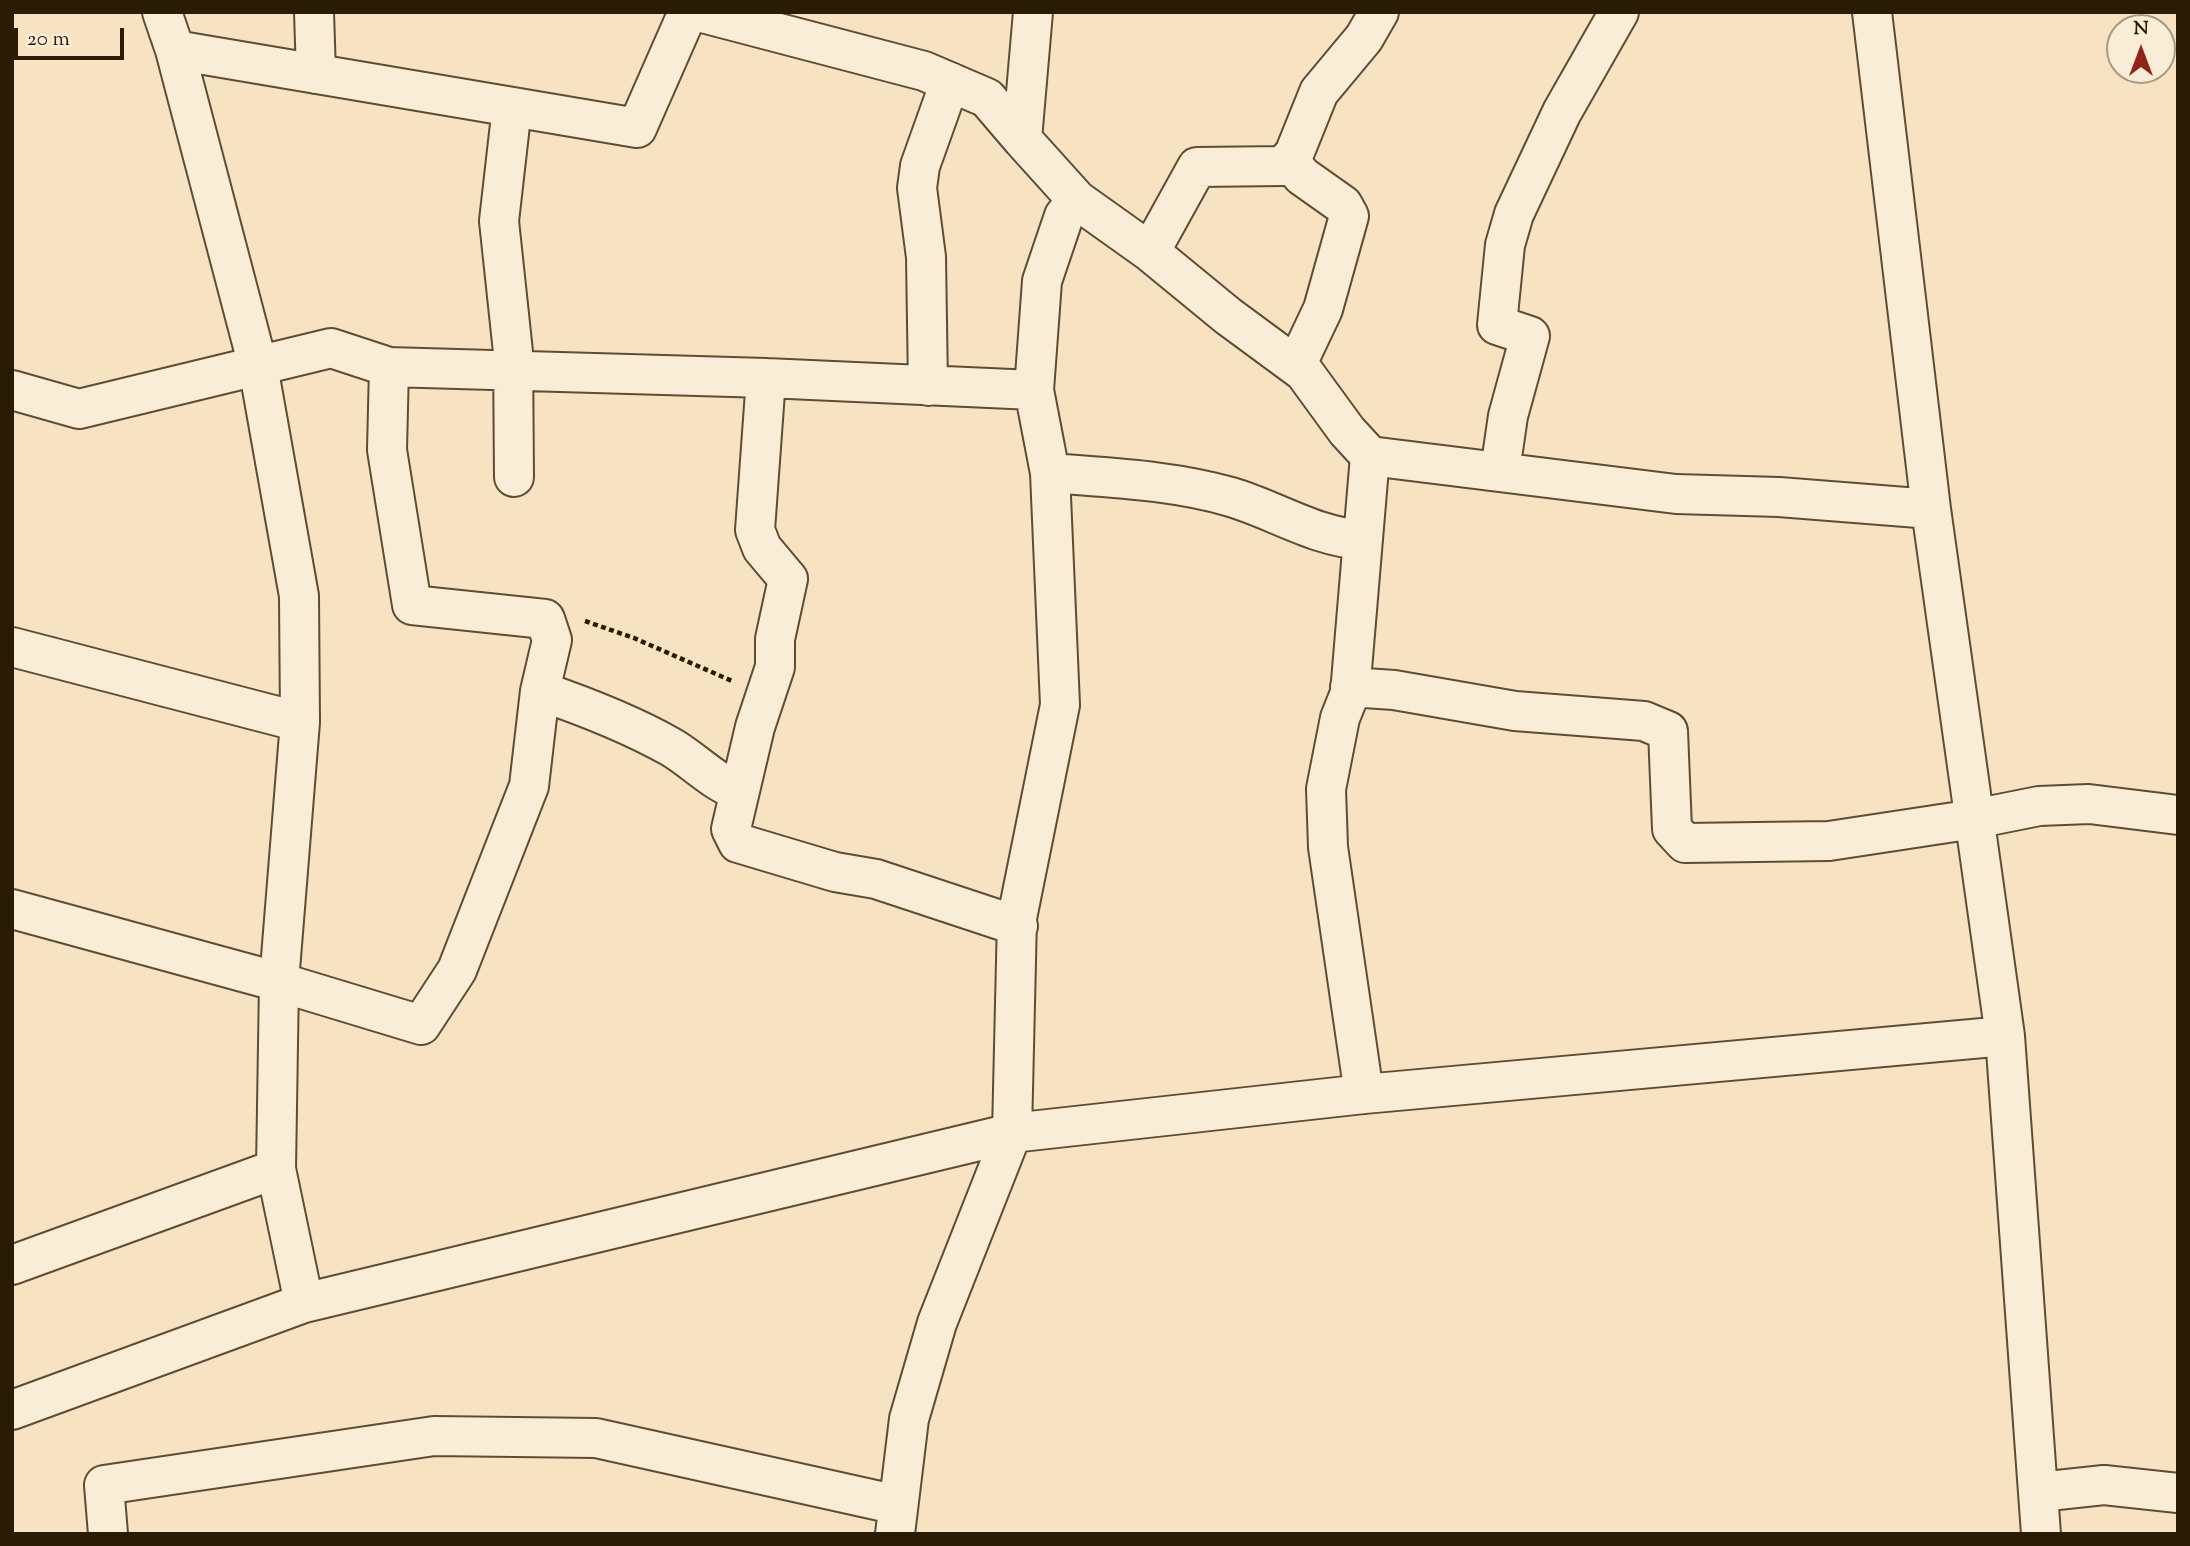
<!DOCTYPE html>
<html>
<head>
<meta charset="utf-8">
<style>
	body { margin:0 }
	#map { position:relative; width:2190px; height:1546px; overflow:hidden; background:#f7e3c1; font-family:"Sorts Mill Goudy",serif }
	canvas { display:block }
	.frame { position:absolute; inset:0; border:14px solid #2a1b05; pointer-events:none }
	.north { position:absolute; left:2106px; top:14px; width:70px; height:70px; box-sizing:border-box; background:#faedd7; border:2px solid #a79983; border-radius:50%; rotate:0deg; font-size:19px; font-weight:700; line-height:28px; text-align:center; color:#2a1b05 }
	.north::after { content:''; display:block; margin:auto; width:24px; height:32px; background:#8f2418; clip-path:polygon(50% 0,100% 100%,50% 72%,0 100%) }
	.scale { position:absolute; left:14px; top:28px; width:110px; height:32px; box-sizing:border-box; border:4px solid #2a1b05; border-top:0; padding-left:9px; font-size:21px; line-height:24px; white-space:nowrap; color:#2a1b05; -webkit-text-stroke:5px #faedd7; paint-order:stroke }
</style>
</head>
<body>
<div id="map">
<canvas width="2190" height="1546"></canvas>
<div class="frame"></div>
<div class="north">N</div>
<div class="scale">20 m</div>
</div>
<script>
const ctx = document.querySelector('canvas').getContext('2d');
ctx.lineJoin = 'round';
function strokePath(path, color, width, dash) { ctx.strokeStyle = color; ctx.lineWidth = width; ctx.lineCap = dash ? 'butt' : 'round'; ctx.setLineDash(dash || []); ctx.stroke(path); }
const path = new Path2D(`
	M 585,621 L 634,638 L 732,681`);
const minor = new Path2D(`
	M 162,12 L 175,50 L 258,366 L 299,596 L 300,722 L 279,982 L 276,1169 L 304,1303
	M 314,12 L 316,74
	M 699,12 L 924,71 L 987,98 L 1022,139
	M 1033,12 L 1022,139 L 1077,200 L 1150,252 L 1228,316 L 1304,372 L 1347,431 L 1370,456 L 1676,494 L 1779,497 L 1931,509
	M 1872,12 L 1931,509 L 2005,1036 L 2041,1534
	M 175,50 L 637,128 L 688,12
	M 512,107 L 499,221 L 513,352 L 514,477
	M 1289,160 L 1302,176 L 1343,205 L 1349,216 L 1323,309 L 1296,366
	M 1150,252 L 1197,167 L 1283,166 L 1294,154 L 1319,92 L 1364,38 L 1379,12
	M 766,378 L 755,530 L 762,548 L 788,579 L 775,639 L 775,667 L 755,727 L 731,829 L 738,843 L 835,872 L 876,879 L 1018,926
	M 928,386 L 926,257 L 917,188 L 920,166 L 950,82
	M 12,390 L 79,409 L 331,348 L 389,367 L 766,378 L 1034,390
	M 1500,471 L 1508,416 L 1530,336 L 1497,325 L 1505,245 L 1514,214 L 1562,112 L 1619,12
	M 1050,473 C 1111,478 1172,480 1231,497 C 1275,510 1315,537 1363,540
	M 12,647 L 300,722
	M 1350,687 L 1394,690 L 1515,711 L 1644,721 L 1668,731 L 1672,829 L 1685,843 L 1829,841 L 1974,819 L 2039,806 L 2089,804 L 2178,815
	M 540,691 C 584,706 632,725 671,747 C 695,761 714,783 740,791
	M 12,909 L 279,982 L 421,1025 L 457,970 L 529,786 L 540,691 L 552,640 L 545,619 L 412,605 L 387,450 L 389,367
	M 1364,1094 L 1328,847 L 1326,789 L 1340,718 L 1350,693 L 1370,456
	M 12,1265 L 276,1169
	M 12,1410 L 304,1303 L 1012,1133 L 1364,1094 L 2005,1036
	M 2039,1492 L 2104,1485 L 2178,1493
	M 108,1534 L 104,1485 L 434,1436 L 596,1438 L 898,1505
	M 895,1534 L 909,1419 L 937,1323 L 1012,1133 L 1017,918 L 1060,705 L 1050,473 L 1034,390 L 1042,281 L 1064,216 L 1077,200`);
strokePath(minor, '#5d4d34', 42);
strokePath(path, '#2a1b05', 4.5, [5, 3.5]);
strokePath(minor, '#faedd7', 38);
</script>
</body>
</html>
